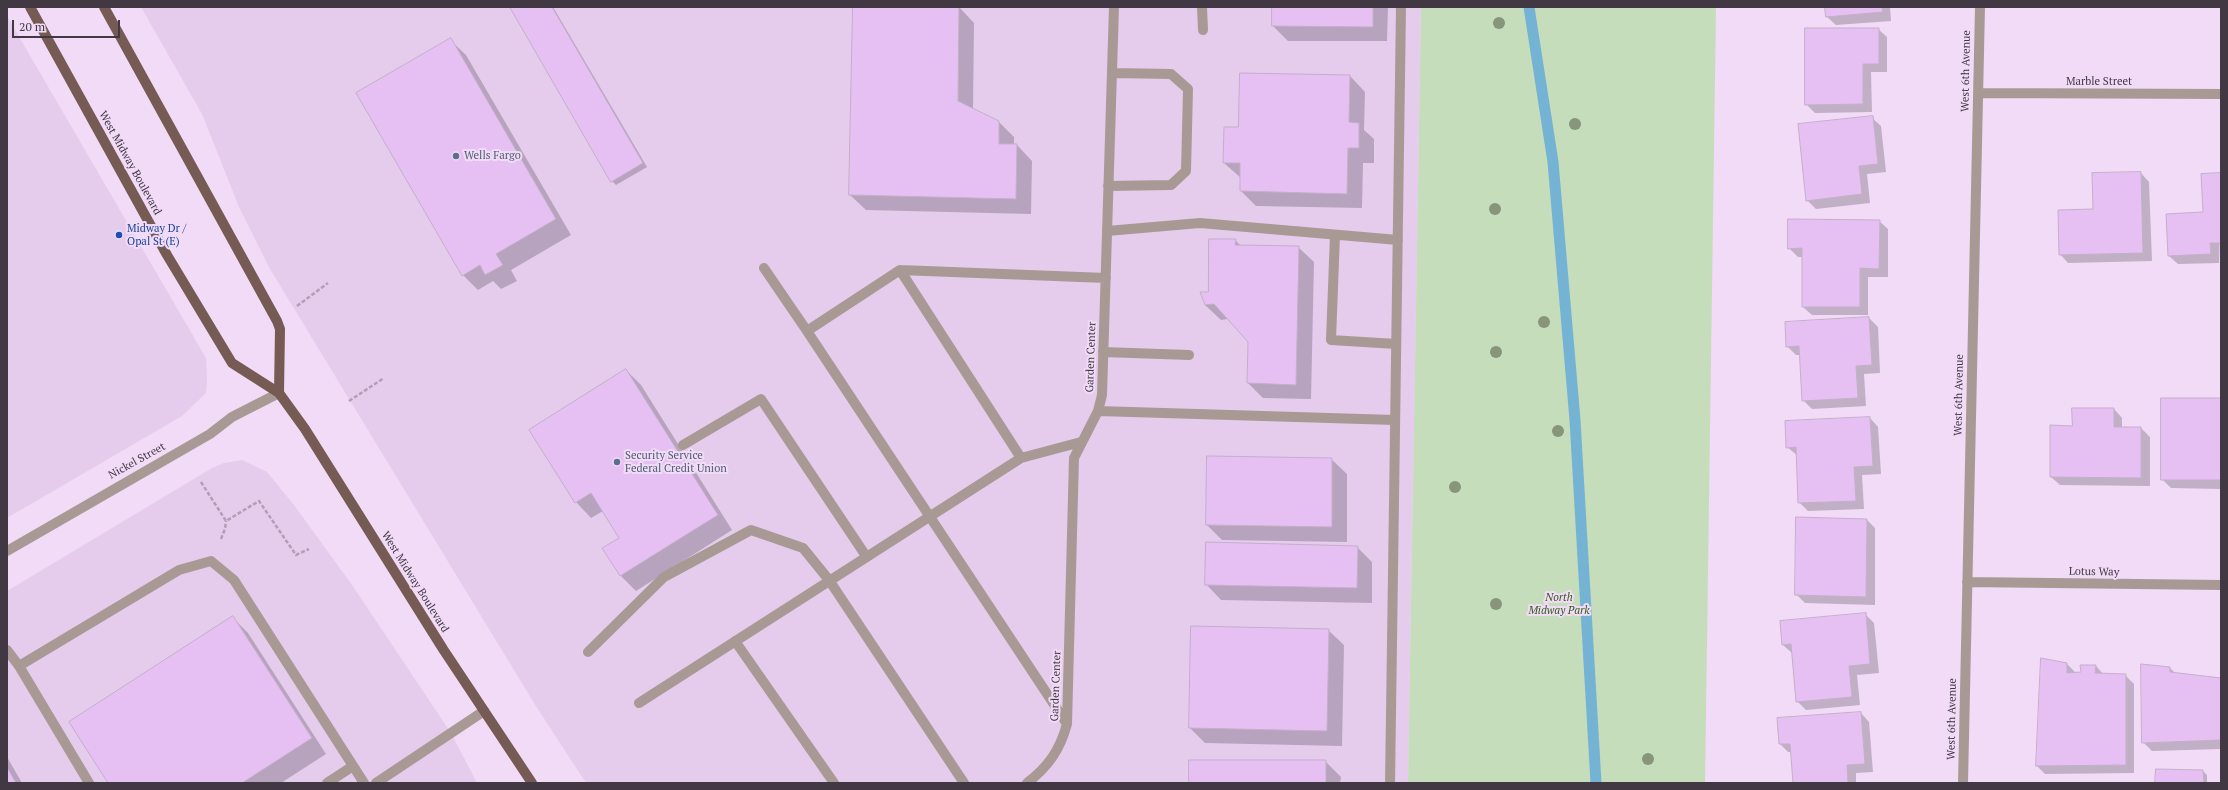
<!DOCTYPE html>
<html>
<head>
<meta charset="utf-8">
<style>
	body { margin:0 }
	#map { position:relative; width:2228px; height:790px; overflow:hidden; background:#f1dbf7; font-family:"PT Serif",serif }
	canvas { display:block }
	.frame { position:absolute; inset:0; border:8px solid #413843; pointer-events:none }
	.scale { position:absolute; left:12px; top:20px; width:108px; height:18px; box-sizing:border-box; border:2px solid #413843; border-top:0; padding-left:5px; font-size:12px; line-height:14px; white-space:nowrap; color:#413843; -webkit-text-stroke:3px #f1dbf7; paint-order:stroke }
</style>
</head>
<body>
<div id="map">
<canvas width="2228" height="790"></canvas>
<div class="frame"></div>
<div class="scale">20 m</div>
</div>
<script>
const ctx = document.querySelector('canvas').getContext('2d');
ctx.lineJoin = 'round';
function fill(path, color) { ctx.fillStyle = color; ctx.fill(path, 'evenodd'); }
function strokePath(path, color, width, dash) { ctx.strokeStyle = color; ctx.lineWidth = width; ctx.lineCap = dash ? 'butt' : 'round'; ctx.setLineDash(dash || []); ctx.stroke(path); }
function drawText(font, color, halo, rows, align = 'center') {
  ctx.font = font + ' "PT Serif",serif'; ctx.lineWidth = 4; ctx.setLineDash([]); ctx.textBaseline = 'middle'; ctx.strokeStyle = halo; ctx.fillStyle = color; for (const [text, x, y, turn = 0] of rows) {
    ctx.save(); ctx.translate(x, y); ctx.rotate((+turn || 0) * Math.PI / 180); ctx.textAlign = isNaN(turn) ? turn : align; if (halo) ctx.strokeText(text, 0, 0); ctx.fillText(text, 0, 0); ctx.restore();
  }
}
const built = new Path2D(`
	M 141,7 L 1421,7 L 1408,783 L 586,783 L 534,703 L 270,269 L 239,207 L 202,114 Z
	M 7,16 L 206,358 L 207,380 L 206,393 L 182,416 L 7,518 Z
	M 242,460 L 267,472 L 294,505 L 352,585 L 451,733 L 477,783 L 7,783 L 7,591 L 212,468 L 224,463 Z`);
const green = new Path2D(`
	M 1421,7 L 1716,7 L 1705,783 L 1408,783 Z`);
const shadow = new Path2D(`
	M 511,7 L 553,7 L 647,167 L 616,185 L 612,181 Z
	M 854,7 L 959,7 L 974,23 L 973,109 L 999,122 L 1014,137 L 1014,145 L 1017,145 L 1032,161 L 1031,214 L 866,210 L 850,195 Z
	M 1273,7 L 1388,7 L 1387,41 L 1288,41 L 1273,26 Z
	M 1826,7 L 1890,7 L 1891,21 L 1836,25 L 1827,17 Z
	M 1878,29 L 1887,37 L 1887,72 L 1871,72 L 1872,112 L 1815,113 L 1806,104 Z
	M 450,40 L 466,55 L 571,235 L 511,270 L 517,281 L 501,289 L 493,281 L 478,290 L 463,275 Z
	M 1350,76 L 1365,92 L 1364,130 L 1374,139 L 1374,163 L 1363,163 L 1362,208 L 1256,206 L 1241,191 L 1241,178 L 1224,163 L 1239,128 Z
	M 1872,118 L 1881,126 L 1886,172 L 1867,174 L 1870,203 L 1816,209 L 1807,200 Z
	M 2141,173 L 2149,182 L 2152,261 L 2068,263 L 2060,254 L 2094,210 Z
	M 2221,174 L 2219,263 L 2178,264 L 2169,256 L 2204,213 Z
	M 1879,221 L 1888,229 L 1888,277 L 1868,277 L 1868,315 L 1812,315 L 1803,307 L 1803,257 L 1798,257 L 1789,248 Z
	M 1235,240 L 1241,246 L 1298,247 L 1314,262 L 1311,399 L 1263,398 L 1248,383 L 1249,342 L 1228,319 L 1221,320 L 1205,305 Z
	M 1869,318 L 1878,327 L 1880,373 L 1864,374 L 1866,406 L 1812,409 L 1803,400 L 1801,355 L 1796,355 L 1787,346 Z
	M 626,370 L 641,385 L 732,530 L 636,591 L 621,576 L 604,548 L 620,538 L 603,511 L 591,518 L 576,502 L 531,430 Z
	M 2221,399 L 2221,489 L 2171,488 L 2162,479 Z
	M 2114,409 L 2122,418 L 2122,428 L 2141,428 L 2150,437 L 2150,486 L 2060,485 L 2051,477 L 2073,427 Z
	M 1870,418 L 1878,427 L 1881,474 L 1862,475 L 1864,509 L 1808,511 L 1799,502 L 1798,456 L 1787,447 Z
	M 1331,459 L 1347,474 L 1347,542 L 1222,540 L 1207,525 Z
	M 1867,520 L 1875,528 L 1875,605 L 1805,603 L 1796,594 Z
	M 1357,547 L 1372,562 L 1372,603 L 1221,600 L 1206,584 Z
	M 1865,614 L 1874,623 L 1879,673 L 1857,675 L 1860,705 L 1806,710 L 1797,701 L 1792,653 L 1783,645 Z
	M 233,618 L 248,633 L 326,754 L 281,783 L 109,783 Z
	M 1328,630 L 1344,645 L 1342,746 L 1205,743 L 1190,728 Z
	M 2067,664 L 2076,673 L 2083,672 L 2081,666 L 2096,666 L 2104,675 L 2125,675 L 2134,684 L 2134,773 L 2045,774 L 2037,766 Z
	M 2170,668 L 2176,674 L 2221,679 L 2221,749 L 2152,751 L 2143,742 Z
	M 1861,713 L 1869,722 L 1873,772 L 1856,773 L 1856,783 L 1794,783 L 1792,752 L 1788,752 L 1780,744 Z
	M 7,757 L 22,783 L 7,783 Z
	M 1325,761 L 1341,777 L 1340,783 L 1190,783 Z
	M 2203,771 L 2207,775 L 2207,783 L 2156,783 Z`);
const stream = new Path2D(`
	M 1529,7 L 1553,162 L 1575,420 L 1596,783`);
const building = new Path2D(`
	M 510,7 L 552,7 L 643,163 L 611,182 Z
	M 853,7 L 959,7 L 958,101 L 999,121 L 999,144 L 1017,144 L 1016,199 L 849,195 Z
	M 1272,7 L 1373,7 L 1373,27 L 1272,26 Z
	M 1825,7 L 1882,7 L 1883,12 L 1826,17 Z
	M 1805,28 L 1879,28 L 1879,64 L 1863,64 L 1863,104 L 1805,105 Z
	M 451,38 L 556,219 L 496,254 L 503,265 L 485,275 L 480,265 L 462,276 L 356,93 Z
	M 1240,73 L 1350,75 L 1349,122 L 1359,123 L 1359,148 L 1348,148 L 1347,194 L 1240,191 L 1240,163 L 1223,163 L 1224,127 L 1238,127 Z
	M 1873,116 L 1878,164 L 1859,166 L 1862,194 L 1806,201 L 1798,124 Z
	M 2141,172 L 2143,253 L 2059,255 L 2058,210 L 2093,209 L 2092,173 Z
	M 2221,173 L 2221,243 L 2210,243 L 2211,254 L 2168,256 L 2166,214 L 2203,212 L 2201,174 Z
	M 1788,219 L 1880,220 L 1879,269 L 1860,268 L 1860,307 L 1802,307 L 1802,248 L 1788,249 Z
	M 1209,239 L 1236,239 L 1235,245 L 1299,246 L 1296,385 L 1247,383 L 1248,342 L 1214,304 L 1205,305 L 1200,292 L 1208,292 Z
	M 1869,317 L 1872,365 L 1856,366 L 1858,398 L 1802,401 L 1799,346 L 1786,347 L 1785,322 Z
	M 626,369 L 718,515 L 620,576 L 602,548 L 619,538 L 591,493 L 575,503 L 529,430 Z
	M 2161,398 L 2221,398 L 2221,480 L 2161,480 Z
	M 2072,408 L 2114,408 L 2114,427 L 2141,427 L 2141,478 L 2050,477 L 2050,425 L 2072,426 Z
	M 1870,417 L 1873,466 L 1854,467 L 1856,501 L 1798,503 L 1796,447 L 1786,448 L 1785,421 Z
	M 1207,456 L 1332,458 L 1332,527 L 1206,525 Z
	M 1796,517 L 1867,519 L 1866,597 L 1795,595 Z
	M 1206,542 L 1358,546 L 1357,588 L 1205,585 Z
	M 1866,613 L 1870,664 L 1849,666 L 1852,697 L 1796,702 L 1791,644 L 1782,645 L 1780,621 Z
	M 233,616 L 312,738 L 242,783 L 108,783 L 69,722 Z
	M 1191,626 L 1329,629 L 1327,731 L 1189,728 Z
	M 2041,658 L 2067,663 L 2067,673 L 2081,672 L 2080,665 L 2096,665 L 2095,673 L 2126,674 L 2126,765 L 2036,766 Z
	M 2141,664 L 2170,667 L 2170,672 L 2221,678 L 2221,740 L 2142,743 Z
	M 1861,712 L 1865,764 L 1847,765 L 1848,783 L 1793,783 L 1790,744 L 1779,744 L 1777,718 Z
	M 1189,760 L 1326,760 L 1326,783 L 1189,783 Z
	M 7,767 L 16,783 L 7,783 Z
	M 2156,769 L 2203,770 L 2204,783 L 2155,783 Z`);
const path = new Path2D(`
	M 297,306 L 328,283
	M 349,401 L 384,378
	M 201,482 L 226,521 L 259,501 L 296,555 L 309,549
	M 221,539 L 225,529 L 226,521`);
const minor = new Path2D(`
	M 1202,7 L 1203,30
	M 1978,93 L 2221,94
	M 1108,186 L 1171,185 L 1186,171 L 1188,89 L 1171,74 L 1112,73
	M 1107,231 L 1200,223 L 1398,240
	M 1335,235 L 1331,340 L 1396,344
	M 764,268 L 807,331
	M 900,270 L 1021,458
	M 1103,352 L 1189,355
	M 1098,411 L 1395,420
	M 683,445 L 761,399 L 866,556
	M 7,551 L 210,434 L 232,417 L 279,393
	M 1967,582 L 2221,585
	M 735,641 L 834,783
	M 7,650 L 19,666 L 179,570 L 211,561 L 234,580 L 364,783
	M 588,652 L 664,577 L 751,530 L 803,548 L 829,580 L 964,783
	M 19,666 L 89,783
	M 639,703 L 1021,458 L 1081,442
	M 1067,724 L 807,331 L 900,270 L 1106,278
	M 327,783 L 353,766
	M 376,783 L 484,711
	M 1027,783 C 1048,767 1060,750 1067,724 L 1074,458 L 1098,411 L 1102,395 L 1114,7
	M 1390,783 L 1401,7
	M 1963,783 L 1980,7`);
const major = new Path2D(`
	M 30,7 L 167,255 L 232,363 L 279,393 L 305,429 L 443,649 L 532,783
	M 104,7 L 277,321 L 280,329 L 279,393`);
const trees = [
	[1499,23],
	[1575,124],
	[1495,209],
	[1544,322],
	[1496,352],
	[1558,431],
	[1455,487],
	[1496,604],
	[1648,759]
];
const markers = [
	[456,156,4,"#5c6f8a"],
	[119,235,4,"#1a4fb4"],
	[617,462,4,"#5c6f8a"]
];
const streetNames = [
	["West 6th Avenue",1966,71,-89],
	["Marble Street",2099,82],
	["West Midway Boulevard",130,163,61],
	["Garden Center",1091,357,-88],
	["West 6th Avenue",1959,395,-89],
	["Nickel Street",137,461,-29],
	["Lotus Way",2094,572,1],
	["West Midway Boulevard",415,582,58],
	["Garden Center",1056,686,-88],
	["West 6th Avenue",1952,719,-89]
];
const serviceNames = [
	["Wells Fargo",464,156],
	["Security Service",625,456],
	["Federal Credit Union",625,469]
];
const transitNames = [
	["Midway Dr /",127,229],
	["Opal St (E)",127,242]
];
const parkNames = [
	["North",1559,598],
	["Midway Park",1559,611]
];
fill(built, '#e5cced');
fill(green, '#c5ddbb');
fill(shadow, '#0003');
strokePath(stream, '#75b3d4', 11);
fill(building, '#e6c0f2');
strokePath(building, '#c3afca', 1);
strokePath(path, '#b19fb5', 2.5, [4, 2]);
strokePath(minor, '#a99995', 10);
strokePath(major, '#765b54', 10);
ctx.fillStyle = '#87957b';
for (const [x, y] of trees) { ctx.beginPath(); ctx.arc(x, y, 6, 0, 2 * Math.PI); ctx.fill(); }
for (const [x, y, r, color] of markers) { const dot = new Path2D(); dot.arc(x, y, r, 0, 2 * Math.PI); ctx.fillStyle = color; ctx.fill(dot); strokePath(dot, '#f1dbf7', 1.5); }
drawText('11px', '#413843', '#f1dbf7', streetNames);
drawText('11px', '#4e5e75', '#f1dbf7', serviceNames, 'left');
drawText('11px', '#164399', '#f1dbf7', transitNames, 'left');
drawText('italic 11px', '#305c16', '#f1dbf7', parkNames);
</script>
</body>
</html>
